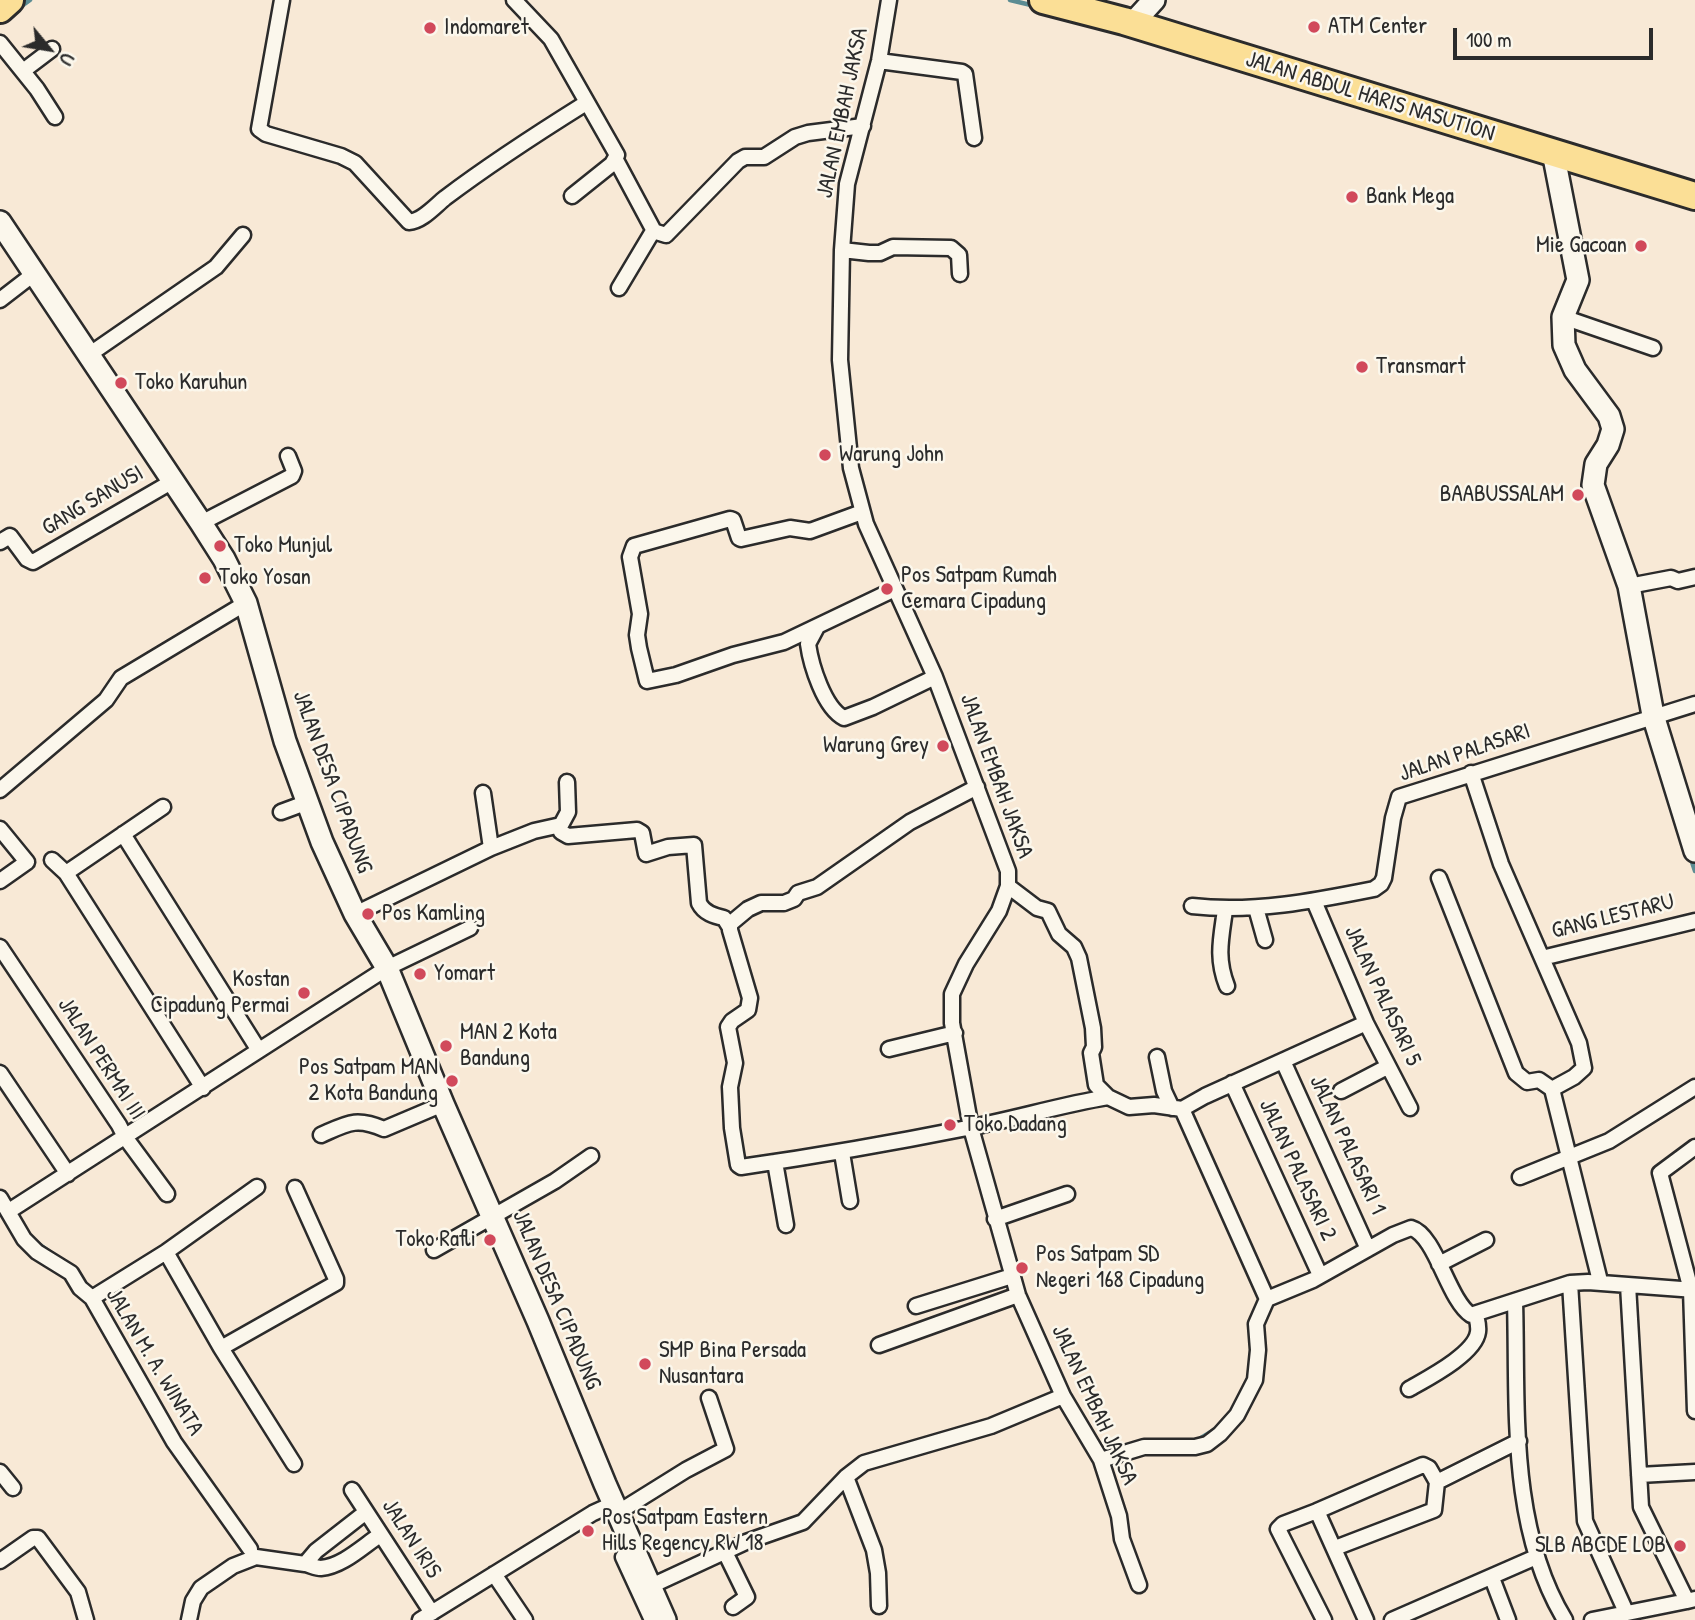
<!DOCTYPE html>
<html>
<head>
<meta charset="utf-8">
<style>
	body { margin:0 }
	#map { position:relative; width:1695px; height:1620px; overflow:hidden; background:#f8e9d6; font-family:"Patrick Hand",sans-serif }
	canvas { display:block }
	.north { position:absolute; left:14px; top:14px; width:70px; height:70px; -webkit-text-stroke:5px #fbf7ec; paint-order:stroke; rotate:120deg; font-size:19px; font-weight:700; line-height:28px; text-align:center; color:#2b2b2b }
	.north::after { content:''; display:block; margin:auto; width:24px; height:32px; background:#2b2b2b; clip-path:polygon(50% 0,100% 100%,50% 72%,0 100%) }
	.scale { position:absolute; left:1453px; top:28px; width:200px; height:32px; box-sizing:border-box; border:4px solid #2b2b2b; border-top:0; padding-left:9px; font-size:21px; line-height:24px; white-space:nowrap; color:#2b2b2b; -webkit-text-stroke:5px #fbf7ec; paint-order:stroke }
</style>
</head>
<body>
<div id="map">
<canvas width="1695" height="1620"></canvas>
<div class="north">U</div>
<div class="scale">100 m</div>
</div>
<script>
const ctx = document.querySelector('canvas').getContext('2d');
ctx.lineJoin = 'round';
function strokePath(path, color, width, dash) { ctx.strokeStyle = color; ctx.lineWidth = width; ctx.lineCap = dash ? 'butt' : 'round'; ctx.setLineDash(dash || []); ctx.stroke(path); }
function drawText(font, color, halo, rows, align = 'center') {
  ctx.font = font + ' "Patrick Hand",sans-serif'; ctx.lineWidth = 5; ctx.setLineDash([]); ctx.textBaseline = 'middle'; ctx.strokeStyle = halo; ctx.fillStyle = color; for (const [text, x, y, turn = 0] of rows) {
    ctx.save(); ctx.translate(x, y); ctx.rotate((+turn || 0) * Math.PI / 180); ctx.textAlign = isNaN(turn) ? turn : align; if (halo) ctx.strokeText(text, 0, 0); ctx.fillText(text, 0, 0); ctx.restore();
  }
}
const stream = new Path2D(`
	M 1010,0 L 1035,6
	M 19,8 L 30,0
	M 1690,856 L 1695,871
	M 36,1242 L 57,1257
	M 1201,1438 L 1214,1430`);
const street = new Path2D(`
	M 282,0 L 259,129 L 266,134 L 341,156 L 355,163 L 409,222 C 422,221 434,207 445,198 C 490,164 538,133 586,103
	M 514,0 L 551,39 L 617,155 L 612,164 L 572,196
	M 889,0 L 879,61 L 847,184 L 842,250 L 840,360 L 851,468 L 866,524 L 935,677 L 1008,871 L 1008,886 L 999,911 L 966,964 L 952,994 L 952,1023 L 971,1128 L 1018,1295 L 1063,1396 L 1101,1460 L 1119,1516 L 1122,1539 L 1139,1585
	M 0,43 L 37,89 L 55,117
	M 879,61 L 962,72 L 965,74 L 974,138
	M 23,71 L 52,49
	M 616,160 L 654,231
	M 842,250 L 869,253 L 880,253 L 893,247 L 951,248 L 959,255 L 960,274
	M 619,288 L 653,231 L 666,235 L 738,161 L 745,157 L 764,157 L 795,137 L 808,133 L 863,126
	M 0,300 L 35,273
	M 1563,317 L 1653,348
	M 90,354 L 216,267 L 243,235
	M 862,512 L 810,531 L 790,528 L 741,539 L 739,538 L 733,520 L 730,519 L 634,546 L 630,557 L 640,614 L 637,635 L 639,648 L 647,681 L 676,675 L 733,655 L 784,642 L 895,589
	M 201,523 L 292,476 L 294,471 L 288,456
	M 0,542 L 10,536 L 27,559 L 33,562 L 173,481
	M 1629,586 L 1671,578 L 1678,581 L 1695,577
	M 817,627 L 808,644 C 811,665 824,708 844,718 L 873,707 L 935,677
	M 1471,773 L 1501,864 L 1579,1043 L 1584,1068 L 1574,1077 L 1552,1089 L 1600,1281
	M 977,787 L 910,822 L 817,887 L 798,893 L 794,899 L 784,903 L 761,903 L 748,909 L 730,924 L 730,930 L 750,998 L 748,1010 L 732,1021 L 728,1027 L 735,1063 L 730,1087 L 732,1128 L 738,1165 L 741,1167 C 817,1156 892,1143 967,1128 C 1015,1119 1060,1105 1108,1097
	M 0,790 L 106,700 L 121,678 L 246,603
	M 483,793 L 491,848
	M 281,812 L 308,802
	M 559,826 L 561,832 L 568,836 L 637,830 L 642,833 L 646,854 L 668,847 L 694,845 L 699,903 C 704,913 714,916 724,918 L 729,926
	M 0,829 L 27,862 L 0,881
	M 123,834 L 258,1049
	M 52,860 L 66,873 L 203,1088
	M 66,873 L 163,807
	M 1439,878 L 1516,1073 L 1527,1082 L 1539,1080 L 1552,1089
	M 1008,886 L 1037,908 L 1048,911 L 1059,934 L 1074,947 L 1079,958 L 1093,1028 L 1094,1047 L 1091,1053 L 1096,1085 L 1108,1097 L 1129,1107 L 1154,1105 L 1182,1109 L 1205,1096 L 1366,1023
	M 1314,901 L 1366,1023 L 1410,1108
	M 1192,906 C 1253,913 1314,901 1374,889 L 1381,884 L 1384,878 L 1393,818 L 1399,797 L 1695,704
	M 1256,908 L 1265,940
	M 1225,910 C 1221,939 1216,958 1227,986
	M 355,914 L 491,848 L 534,831 L 561,825 L 568,812 L 567,782
	M 0,947 L 119,1125 L 125,1137 L 167,1194
	M 1542,958 L 1695,921
	M 889,1049 L 955,1033
	M 1157,1057 L 1164,1091 L 1172,1108
	M 1283,1061 L 1368,1249
	M 0,1073 L 68,1174
	M 1232,1083 L 1320,1275
	M 1341,1091 L 1387,1067
	M 1182,1109 L 1267,1299
	M 321,1135 C 348,1123 356,1117 384,1129 L 443,1104
	M 1695,1147 L 1660,1173 L 1691,1290 L 1695,1411
	M 842,1153 L 850,1201
	M 775,1162 L 786,1225
	M 1520,1177 L 1609,1141 L 1695,1087
	M 0,1198 L 24,1239 L 37,1252 L 71,1273 L 80,1288 L 92,1298 L 174,1442 L 250,1549
	M 9,1211 L 387,968 L 470,928
	M 995,1219 L 1067,1194
	M 434,1250 L 555,1181 L 591,1156
	M 166,1252 L 221,1348 L 294,1464
	M 1439,1264 L 1486,1240
	M 1570,1283 L 1585,1521 L 1626,1612
	M 1628,1285 L 1641,1507 L 1687,1601 L 1695,1599
	M 92,1298 L 166,1252 L 257,1187
	M 1515,1301 C 1518,1406 1508,1526 1565,1620
	M 916,1306 L 1012,1276
	M 879,1345 L 1018,1295
	M 221,1348 L 336,1283 L 336,1279 L 295,1188
	M 1409,1389 C 1428,1378 1475,1354 1478,1332 C 1479,1326 1477,1320 1476,1315
	M 1101,1460 L 1144,1447 L 1195,1447 L 1207,1444 L 1220,1434 L 1237,1415 L 1255,1380 L 1258,1350 L 1256,1324 L 1267,1299 L 1313,1280 L 1393,1235 L 1411,1228 C 1436,1235 1448,1300 1471,1315 L 1570,1283 L 1588,1282 L 1695,1290
	M 0,1472 L 13,1488
	M 1639,1475 L 1695,1472
	M 846,1477 L 874,1550 L 878,1573 L 879,1606
	M 352,1490 L 432,1613
	M 1317,1511 L 1283,1524 L 1278,1529 L 1324,1620
	M 617,1513 L 686,1470 L 726,1449 L 709,1398
	M 1335,1548 L 1434,1510 L 1437,1482 L 1519,1441
	M 725,1552 L 747,1597 L 733,1607
	M 623,1557 L 652,1620
	M 0,1561 L 33,1538 L 38,1538 L 78,1592 L 86,1620
	M 305,1564 C 310,1565 316,1568 321,1568 C 343,1566 363,1546 380,1535
	M 494,1574 L 525,1620
	M 1492,1578 L 1508,1620
	M 651,1586 L 746,1542 L 803,1522 L 846,1477 L 864,1463 L 991,1426 L 1063,1396
	M 189,1620 L 193,1601 L 201,1588 L 233,1566 L 256,1557 L 305,1564 L 316,1551 L 366,1512
	M 420,1620 L 593,1513 L 613,1504
	M 1366,1620 L 1317,1511 L 1423,1465 L 1429,1468 L 1437,1482
	M 1392,1620 L 1536,1557
	M 1592,1620 L 1687,1601`);
const secondary = new Path2D(`
	M 1132,24 L 1154,0
	M 1553,152 L 1578,280 L 1563,317 L 1564,345 L 1575,370 L 1609,416 L 1613,429 L 1608,445 L 1596,464 L 1593,485 L 1629,586 L 1653,715 L 1695,851
	M 0,222 L 201,523 L 224,559 L 246,603 L 285,741 L 322,842 L 355,914 L 387,968 L 443,1104 L 538,1321 L 605,1484 L 665,1620`);
const highway = new Path2D(`
	M 1043,0 L 1124,21 L 1695,196
	M 0,9 L 10,0`);
const markers = [
	[1314,27,7,"#d1495b"],
	[430,28,7,"#d1495b"],
	[1352,197,7,"#d1495b"],
	[1641,246,7,"#d1495b"],
	[1362,367,7,"#d1495b"],
	[121,383,7,"#d1495b"],
	[825,455,7,"#d1495b"],
	[1578,495,7,"#d1495b"],
	[220,546,7,"#d1495b"],
	[205,578,7,"#d1495b"],
	[887,589,7,"#d1495b"],
	[943,746,7,"#d1495b"],
	[368,914,7,"#d1495b"],
	[420,974,7,"#d1495b"],
	[304,993,7,"#d1495b"],
	[446,1046,7,"#d1495b"],
	[452,1081,7,"#d1495b"],
	[950,1125,7,"#d1495b"],
	[490,1240,7,"#d1495b"],
	[1022,1268,7,"#d1495b"],
	[645,1364,7,"#d1495b"],
	[588,1531,7,"#d1495b"],
	[1680,1546,7,"#d1495b"]
];
const poiNames = [
	["ATM Center",1328,27],
	["Indomaret",444,28],
	["Bank Mega",1366,197],
	["Mie Gacoan",1627,246,"right"],
	["Transmart",1376,367],
	["Toko Karuhun",135,383],
	["Warung John",839,455],
	["BAABUSSALAM",1564,495,"right"],
	["Toko Munjul",234,546],
	["Pos Satpam Rumah",901,576],
	["Cemara Cipadung",901,602],
	["Toko Yosan",219,578],
	["Warung Grey",929,746,"right"],
	["Pos Kamling",382,914],
	["Yomart",434,974],
	["Kostan",290,980,"right"],
	["Cipadung Permai",290,1006,"right"],
	["MAN 2 Kota",460,1033],
	["Bandung",460,1059],
	["Pos Satpam MAN",438,1068,"right"],
	["2 Kota Bandung",438,1094,"right"],
	["Toko Dadang",964,1125],
	["Toko Rafli",476,1240,"right"],
	["Pos Satpam SD",1036,1255],
	["Negeri 168 Cipadung",1036,1281],
	["SMP Bina Persada",659,1351],
	["Nusantara",659,1377],
	["Pos Satpam Eastern",602,1518],
	["Hills Regency RW 18",602,1544],
	["SLB ABCDE LOB",1666,1546,"right"]
];
const streetNames = [
	["JALAN ABDUL HARIS NASUTION",1370,97,17],
	["JALAN EMBAH JAKSA",843,113,-78],
	["GANG SANUSI",93,501,-31],
	["JALAN PALASARI",1465,753,-19],
	["JALAN EMBAH JAKSA",996,776,70],
	["JALAN DESA CIPADUNG",332,782,70],
	["GANG LESTARU",1613,917,-14],
	["JALAN PALASARI 5",1382,996,65],
	["JALAN PERMAI III",101,1059,57],
	["JALAN PALASARI 1",1347,1145,65],
	["JALAN PALASARI 2",1297,1170,65],
	["JALAN DESA CIPADUNG",556,1300,67],
	["JALAN M. A. WINATA",154,1362,59],
	["JALAN EMBAH JAKSA",1094,1405,65],
	["JALAN IRIS",411,1539,57]
];
strokePath(stream, '#5c8c93', 4.5);
strokePath(street, '#2b2b2b', 19);
strokePath(secondary, '#2b2b2b', 26);
strokePath(highway, '#2b2b2b', 32);
strokePath(street, '#fbf7ec', 14);
strokePath(secondary, '#fbf7ec', 21);
strokePath(highway, '#fbdf96', 26);
for (const [x, y, r, color] of markers) { const dot = new Path2D(); dot.arc(x, y, r, 0, 2 * Math.PI); ctx.fillStyle = color; ctx.fill(dot); strokePath(dot, '#fbf7ec', 2.5); }
drawText('23px', '#2b2b2b', '#fbf7ec', poiNames, 'left');
drawText('23px', '#2b2b2b', '#fbf7ec', streetNames);
</script>
</body>
</html>
